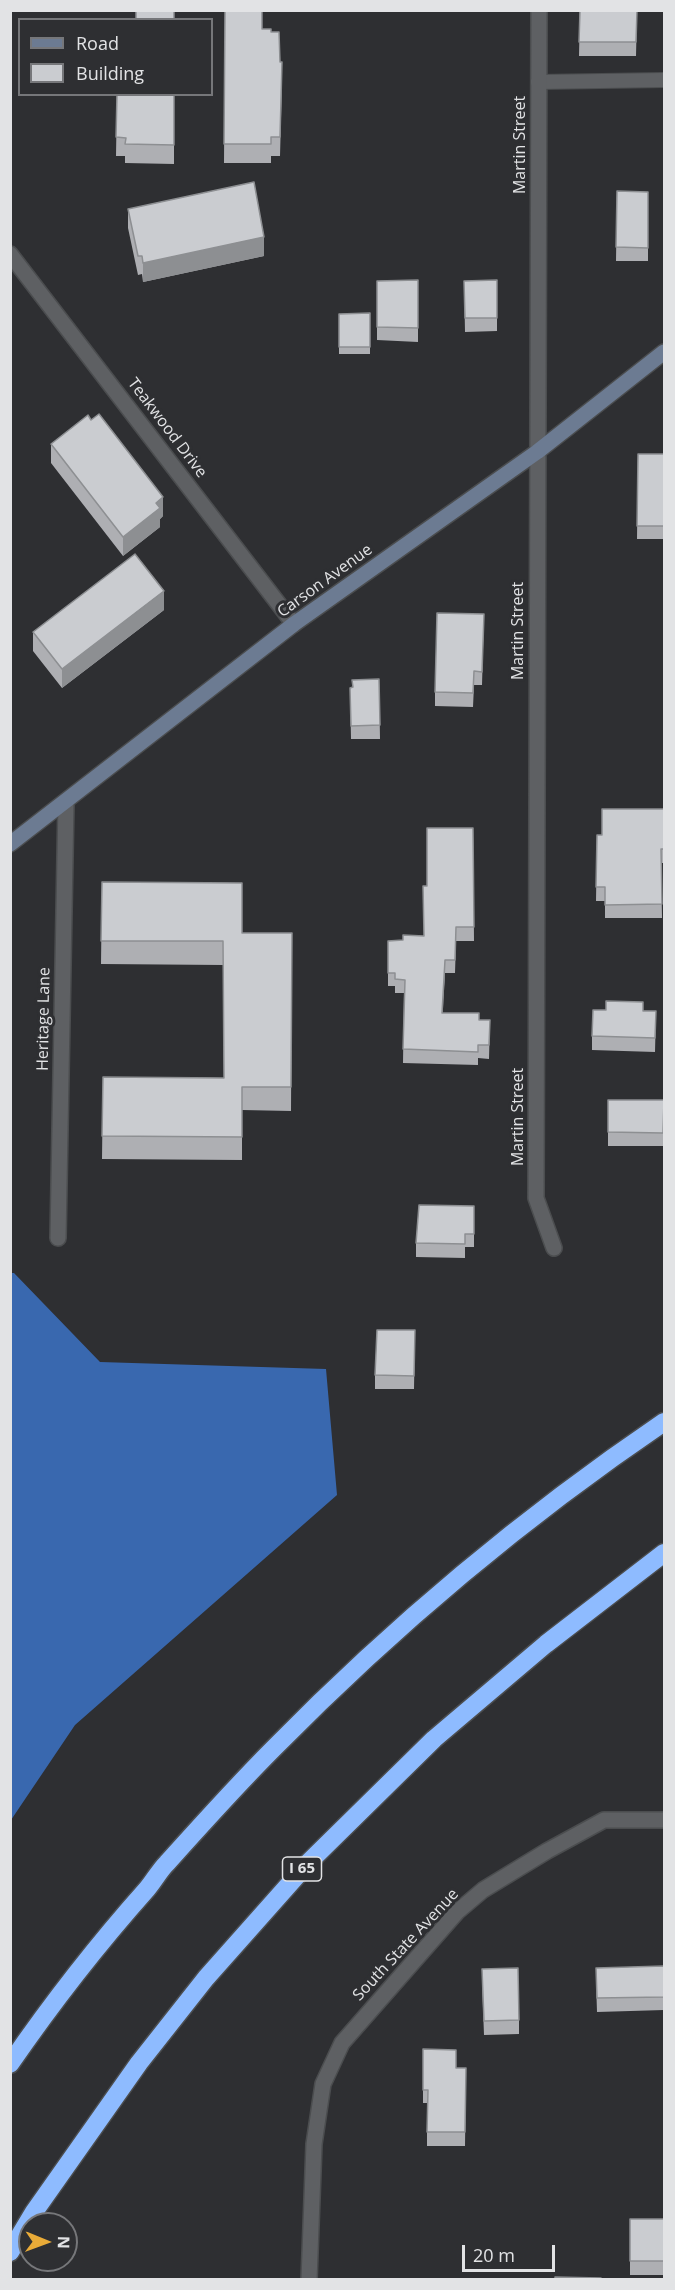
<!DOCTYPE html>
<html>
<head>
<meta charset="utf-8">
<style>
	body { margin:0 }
	#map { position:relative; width:675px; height:2290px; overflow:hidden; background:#2e2f32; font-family:"Open Sans",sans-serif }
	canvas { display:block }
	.frame { position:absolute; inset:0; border:12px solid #e2e3e5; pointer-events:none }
	.legend { position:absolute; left:18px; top:18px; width:195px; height:78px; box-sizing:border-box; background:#2e2f32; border:2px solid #76777a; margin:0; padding:8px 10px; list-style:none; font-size:18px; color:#e2e3e5 }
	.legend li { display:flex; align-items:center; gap:12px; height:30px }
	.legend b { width:30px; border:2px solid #76777a }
	.north { position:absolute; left:18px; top:2212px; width:60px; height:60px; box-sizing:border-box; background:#2e2f32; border:2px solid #76777a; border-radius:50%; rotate:91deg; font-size:16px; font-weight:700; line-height:24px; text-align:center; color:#e2e3e5 }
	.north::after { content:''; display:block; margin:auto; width:21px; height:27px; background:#e9ab38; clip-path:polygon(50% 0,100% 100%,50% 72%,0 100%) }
	.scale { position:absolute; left:462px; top:2245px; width:93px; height:27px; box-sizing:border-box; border:3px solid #e2e3e5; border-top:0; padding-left:8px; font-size:18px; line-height:21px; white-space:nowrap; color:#e2e3e5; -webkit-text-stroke:4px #2e2f32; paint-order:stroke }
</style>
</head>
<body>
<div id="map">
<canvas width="675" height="2290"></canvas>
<div class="frame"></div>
<ul class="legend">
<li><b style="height:8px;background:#6c7b92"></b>Road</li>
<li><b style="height:16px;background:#caccd0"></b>Building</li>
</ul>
<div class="north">N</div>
<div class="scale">20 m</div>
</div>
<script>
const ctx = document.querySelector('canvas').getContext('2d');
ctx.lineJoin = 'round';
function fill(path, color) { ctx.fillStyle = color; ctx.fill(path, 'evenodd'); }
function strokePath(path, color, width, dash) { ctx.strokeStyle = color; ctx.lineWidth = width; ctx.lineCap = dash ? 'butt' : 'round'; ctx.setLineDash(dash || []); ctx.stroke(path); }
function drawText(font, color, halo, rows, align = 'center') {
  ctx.font = font + ' "Open Sans",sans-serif'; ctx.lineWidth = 6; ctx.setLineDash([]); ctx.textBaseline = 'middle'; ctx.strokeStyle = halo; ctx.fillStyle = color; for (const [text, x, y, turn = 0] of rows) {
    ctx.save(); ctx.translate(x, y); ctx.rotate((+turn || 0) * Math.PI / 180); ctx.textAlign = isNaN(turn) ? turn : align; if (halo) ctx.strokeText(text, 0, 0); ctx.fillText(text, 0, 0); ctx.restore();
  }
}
const forest = new Path2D(`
	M 11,1273 L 14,1273 L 100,1362 L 326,1369 L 337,1495 L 75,1725 L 11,1820 Z`);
const service = new Path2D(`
	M 538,82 L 664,80`);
const minor = new Path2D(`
	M 539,10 L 536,1198 L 554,1248
	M 10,254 L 294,624
	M 58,1238 L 66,802
	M 309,2280 L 314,2144 L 323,2084 L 342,2043 L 457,1912 L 483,1890 L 547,1851 L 604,1820 L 664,1820`);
const secondary = new Path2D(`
	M 10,844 L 294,624 L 537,452 L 664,352`);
const motorway = new Path2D(`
	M 10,2064 C 52,2003 98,1944 147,1889 C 154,1881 159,1871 167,1863 C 202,1824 237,1785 274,1748 C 393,1627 524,1517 664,1422
	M 10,2252 L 34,2212 L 139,2063 L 206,1978 L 309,1862 L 434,1739 L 546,1644 L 664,1553`);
const wall = new Path2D(`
	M 136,10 L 262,10 L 262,29 L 271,32 L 280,62 L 282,81 L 280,156 L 271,156 L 271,163 L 224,163 L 225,12 Z
	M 580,10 L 647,10 L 647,12 L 637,12 L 636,56 L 579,56 Z
	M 117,94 L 174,94 L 174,164 L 125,163 L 125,156 L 116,156 Z
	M 617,191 L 648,192 L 648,261 L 616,261 Z
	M 128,209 L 264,256 L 143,282 L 142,274 L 138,275 L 128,228 Z
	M 418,280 L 418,342 L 377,340 L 377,281 Z
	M 497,280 L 497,331 L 465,332 L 464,281 Z
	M 370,313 L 370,354 L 339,354 L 339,314 Z
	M 51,444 L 163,516 L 160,519 L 160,527 L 123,556 L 51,463 Z
	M 638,454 L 664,454 L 664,539 L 637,539 Z
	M 164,610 L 62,688 L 33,651 L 33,632 Z
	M 484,614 L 482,685 L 474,685 L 473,707 L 435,706 L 435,692 Z
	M 379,679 L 380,739 L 351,739 L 350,688 Z
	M 664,809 L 664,863 L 661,863 L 662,918 L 605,918 L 605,901 L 596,901 L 597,835 L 602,835 Z
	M 473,828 L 474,941 L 456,941 L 455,973 L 445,973 L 442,1013 L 479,1020 L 490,1020 L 489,1059 L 478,1058 L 478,1065 L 403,1063 L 404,993 L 395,993 L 395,986 L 388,986 L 388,941 L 403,940 L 424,936 L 427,886 Z
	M 102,882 L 242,933 L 292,933 L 291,1111 L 242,1110 L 242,1160 L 102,1159 L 103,1077 L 224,1078 L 223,965 L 101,964 Z
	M 606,1010 L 656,1011 L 655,1052 L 592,1050 L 592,1036 Z
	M 608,1100 L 664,1100 L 664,1136 L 663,1136 L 663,1146 L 608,1146 Z
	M 474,1206 L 474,1247 L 465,1247 L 465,1258 L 416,1257 L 416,1243 Z
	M 415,1330 L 414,1389 L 375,1389 L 375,1375 Z
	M 664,1966 L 664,2010 L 597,2012 L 596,1981 Z
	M 482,1982 L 519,2020 L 519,2034 L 484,2035 Z
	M 423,2049 L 456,2068 L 466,2068 L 465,2146 L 427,2146 L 427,2103 L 423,2103 Z
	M 630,2219 L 664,2219 L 664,2275 L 630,2275 Z`);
const shadedWall = new Path2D(`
	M 264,237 L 264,256 L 143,282 L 143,263 Z
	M 163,497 L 163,516 L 160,519 L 160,527 L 123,556 L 123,537 L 156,503 Z
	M 164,591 L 164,610 L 62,688 L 62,669 Z
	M 445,960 L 445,973 L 442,1027 L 442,1013 Z`);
const building = new Path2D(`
	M 136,10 L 174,10 L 174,20 L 136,20 Z
	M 225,10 L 262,10 L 262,29 L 271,29 L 271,32 L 279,32 L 280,62 L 282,62 L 280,137 L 271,137 L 271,144 L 224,144 Z
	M 580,10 L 637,10 L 636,42 L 579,42 Z
	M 117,94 L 174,94 L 174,145 L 125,144 L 126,138 L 116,137 Z
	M 254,182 L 264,237 L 143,263 L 142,256 L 138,256 L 128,209 Z
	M 617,191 L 648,192 L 648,248 L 616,247 Z
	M 418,280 L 418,328 L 377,327 L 377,281 Z
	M 497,280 L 497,318 L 465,318 L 464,281 Z
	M 370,313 L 370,347 L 339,347 L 339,314 Z
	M 99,414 L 163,497 L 156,503 L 160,508 L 123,537 L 51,444 L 88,415 L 91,420 Z
	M 638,454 L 664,454 L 664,526 L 637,526 Z
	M 135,554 L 164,591 L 62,669 L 33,632 Z
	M 437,613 L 484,614 L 482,672 L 474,671 L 473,693 L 435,692 Z
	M 379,679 L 380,725 L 351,726 L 350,688 L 353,687 L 352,680 Z
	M 602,809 L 664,809 L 664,849 L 661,849 L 662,904 L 605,905 L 605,887 L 596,887 L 597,835 L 602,835 Z
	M 427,828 L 473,828 L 474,927 L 456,927 L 455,960 L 445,960 L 442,1013 L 479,1013 L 479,1020 L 490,1020 L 489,1045 L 478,1045 L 478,1052 L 403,1049 L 405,980 L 395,979 L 395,973 L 388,973 L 388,941 L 403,940 L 403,935 L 424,936 L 423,886 L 427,886 Z
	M 102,882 L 242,883 L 242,933 L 292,933 L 291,1087 L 242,1087 L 242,1137 L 102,1136 L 103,1077 L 224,1078 L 223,941 L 101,941 Z
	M 606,1001 L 643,1002 L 643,1011 L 656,1011 L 655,1038 L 592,1036 L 593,1010 L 606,1010 Z
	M 608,1100 L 664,1100 L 663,1133 L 608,1132 Z
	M 419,1205 L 474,1206 L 474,1234 L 465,1234 L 465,1244 L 416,1243 Z
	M 377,1330 L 415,1330 L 414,1376 L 375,1375 Z
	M 664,1966 L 664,1997 L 597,1998 L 596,1968 Z
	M 518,1968 L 519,2020 L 484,2021 L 482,1969 Z
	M 423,2049 L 456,2050 L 456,2068 L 466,2068 L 465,2132 L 427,2132 L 428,2090 L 423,2090 Z
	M 630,2219 L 664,2219 L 664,2261 L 630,2261 Z
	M 555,2277 L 601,2278 L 601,2280 L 555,2280 Z`);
const shields = [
	[302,1869,39]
];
const shieldNames = [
	["I 65",302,1869]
];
const streetNames = [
	["Martin Street",520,145,-90],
	["Teakwood Drive",167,428,53],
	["Carson Avenue",325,581,-36],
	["Martin Street",518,631,-90],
	["Heritage Lane",44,1019,-89],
	["Martin Street",518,1117,-90],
	["South State Avenue",406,1945,-47]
];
fill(forest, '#3968af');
strokePath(service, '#4b4d4f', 16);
strokePath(minor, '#4b4d4f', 18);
strokePath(secondary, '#4b4d4f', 18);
strokePath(motorway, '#4b4d4f', 21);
strokePath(service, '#5e6063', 14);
strokePath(minor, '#5e6063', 15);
strokePath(secondary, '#6c7b92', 15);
strokePath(motorway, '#8ebbff', 18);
fill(wall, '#aeafb3');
fill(shadedWall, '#8d8f92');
fill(building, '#caccd0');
strokePath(building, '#8d8f92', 1.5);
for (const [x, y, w] of shields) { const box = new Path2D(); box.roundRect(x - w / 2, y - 12, w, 24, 4.5); ctx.fillStyle = '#2e2f32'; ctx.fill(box); strokePath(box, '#e2e3e5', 1.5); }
drawText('bold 15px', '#e2e3e5', null, shieldNames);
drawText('16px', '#e2e3e5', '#2e2f32', streetNames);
</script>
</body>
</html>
